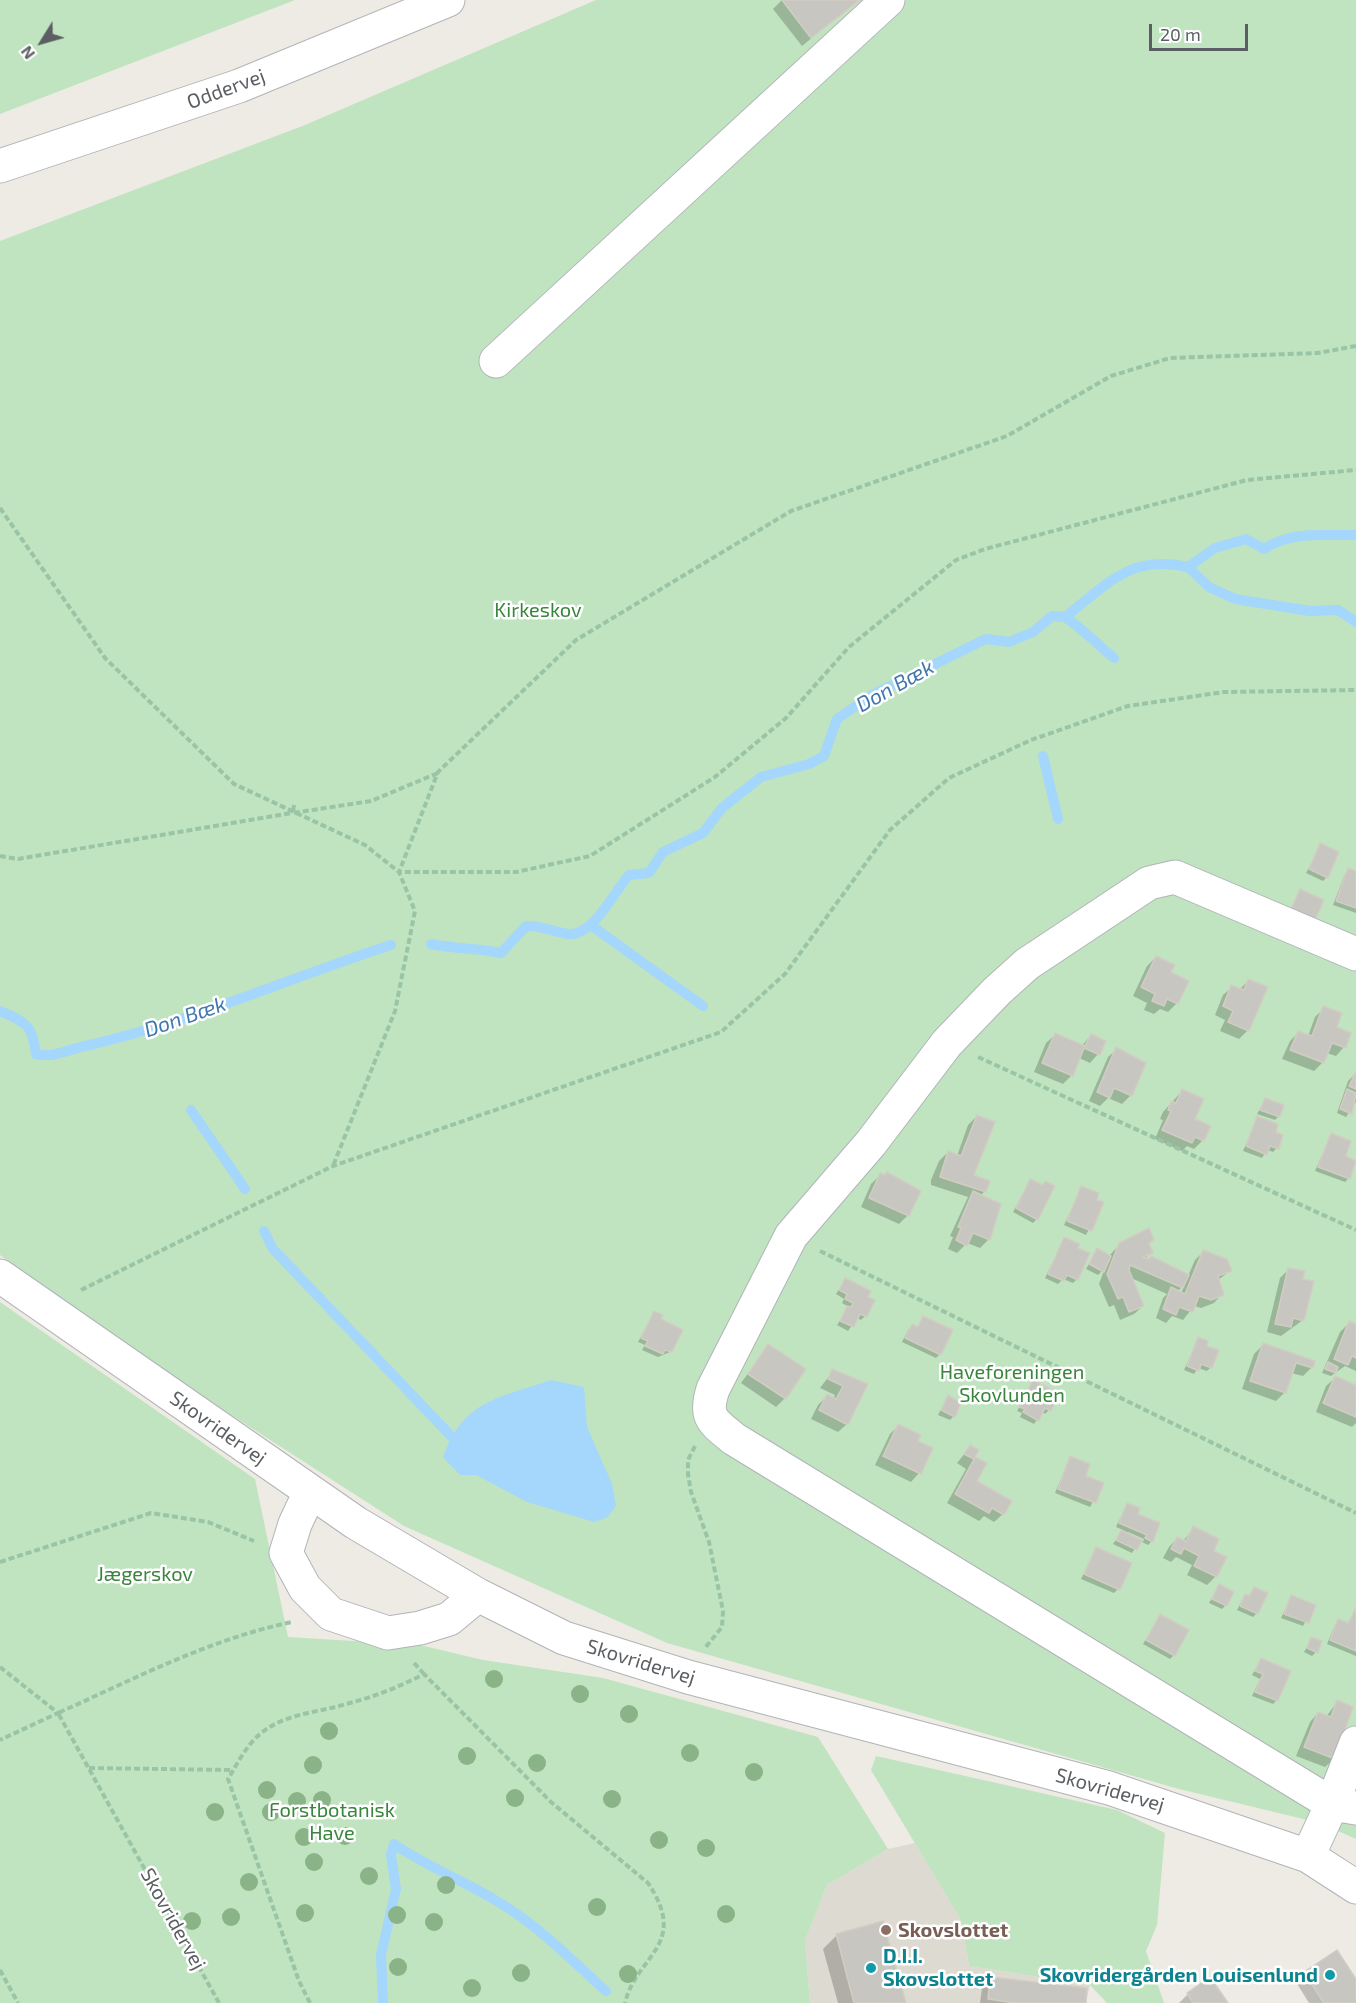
<!DOCTYPE html>
<html>
<head>
<meta charset="utf-8">
<style>
	body { margin:0 }
	#map { position:relative; width:1356px; height:2003px; overflow:hidden; background:#edebe3; font-family:"Exo 2",sans-serif }
	canvas { display:block }
	.north { position:absolute; left:12px; top:12px; width:60px; height:60px; -webkit-text-stroke:4px #fff; paint-order:stroke; rotate:233deg; font-size:16px; font-weight:700; line-height:24px; text-align:center; color:#5b5f63 }
	.north::after { content:''; display:block; margin:auto; width:21px; height:27px; background:#5b5f63; clip-path:polygon(50% 0,100% 100%,50% 72%,0 100%) }
	.scale { position:absolute; left:1149px; top:24px; width:99px; height:27px; box-sizing:border-box; border:3px solid #5b5f63; border-top:0; padding-left:8px; font-size:18px; line-height:21px; white-space:nowrap; color:#5b5f63; -webkit-text-stroke:4px #fff; paint-order:stroke }
</style>
</head>
<body>
<div id="map">
<canvas width="1356" height="2003"></canvas>
<div class="north">N</div>
<div class="scale">20 m</div>
</div>
<script>
const ctx = document.querySelector('canvas').getContext('2d');
ctx.lineJoin = 'round';
function fill(path, color) { ctx.fillStyle = color; ctx.fill(path, 'evenodd'); }
function strokePath(path, color, width, dash) { ctx.strokeStyle = color; ctx.lineWidth = width; ctx.lineCap = dash ? 'butt' : 'round'; ctx.setLineDash(dash || []); ctx.stroke(path); }
function drawText(font, color, halo, rows, align = 'center') {
  ctx.font = font + ' "Exo 2",sans-serif'; ctx.lineWidth = 5; ctx.setLineDash([]); ctx.textBaseline = 'middle'; ctx.strokeStyle = halo; ctx.fillStyle = color; for (const [text, x, y, turn = 0] of rows) {
    ctx.save(); ctx.translate(x, y); ctx.rotate((+turn || 0) * Math.PI / 180); ctx.textAlign = isNaN(turn) ? turn : align; if (halo) ctx.strokeText(text, 0, 0); ctx.fillText(text, 0, 0); ctx.restore();
  }
}
const education = new Path2D(`
	M 915,1843 L 961,1920 L 969,1966 L 1090,1985 L 1086,2003 L 810,2003 L 805,1941 L 827,1885 L 888,1849 Z`);
const green = new Path2D(`
	M 0,0 L 295,0 L 0,114 Z
	M 596,0 L 1356,0 L 1356,1839 L 1320,1823 L 1179,1789 L 667,1643 L 404,1526 L 183,1384 L 0,1255 L 0,241 L 305,125 Z
	M 0,1302 L 255,1479 L 288,1637 L 420,1645 L 483,1660 L 603,1678 L 818,1737 L 888,1849 L 827,1885 L 805,1941 L 810,2003 L 0,2003 Z
	M 876,1756 L 1117,1810 L 1165,1833 L 1157,1925 L 1146,1951 L 1164,2003 L 1107,2003 L 1090,1985 L 969,1966 L 961,1920 L 871,1770 Z`);
const water = new Path2D(`
	M 551,1380 L 584,1387 L 587,1427 L 612,1484 L 616,1506 L 608,1517 L 594,1522 L 527,1502 L 476,1475 L 460,1475 L 443,1457 C 463,1400 499,1398 551,1380 Z`);
const shadow = new Path2D(`
	M 782,0 L 858,0 L 802,46 L 773,9 Z
	M 1321,845 L 1327,877 L 1323,881 L 1306,873 Z
	M 1349,870 L 1356,872 L 1356,913 L 1333,905 L 1345,874 Z
	M 1156,957 L 1169,973 L 1177,1003 L 1168,1012 L 1160,1009 L 1154,1014 L 1144,1010 L 1147,1003 L 1133,996 L 1147,966 Z
	M 1248,981 L 1248,1030 L 1239,1039 L 1220,1031 L 1225,1020 L 1215,1015 L 1223,995 L 1232,987 L 1239,990 Z
	M 1324,1008 L 1344,1047 L 1336,1056 L 1326,1053 L 1323,1062 L 1314,1071 L 1282,1059 L 1290,1041 L 1299,1032 L 1308,1036 L 1315,1017 Z
	M 1055,1035 L 1081,1047 L 1091,1035 L 1098,1054 L 1090,1063 L 1079,1058 L 1071,1076 L 1063,1084 L 1034,1072 L 1046,1043 Z
	M 1117,1049 L 1131,1095 L 1122,1104 L 1108,1098 L 1100,1106 L 1089,1101 L 1108,1057 Z
	M 1356,1073 L 1356,1102 L 1346,1117 L 1337,1113 L 1348,1081 Z
	M 1182,1091 L 1193,1120 L 1209,1127 L 1202,1141 L 1194,1149 L 1187,1146 L 1182,1151 L 1155,1139 L 1163,1120 L 1160,1119 L 1163,1112 Z
	M 1265,1100 L 1279,1116 L 1275,1120 L 1257,1114 Z
	M 977,1116 L 972,1176 L 985,1191 L 980,1196 L 989,1239 L 980,1248 L 967,1243 L 957,1253 L 948,1249 L 953,1237 L 950,1236 L 968,1197 L 931,1185 L 931,1180 L 939,1161 L 948,1152 L 957,1156 L 968,1125 Z
	M 1257,1118 L 1274,1133 L 1277,1148 L 1273,1152 L 1267,1150 L 1262,1158 L 1243,1151 Z
	M 1331,1135 L 1344,1157 L 1349,1178 L 1345,1182 L 1315,1171 Z
	M 880,1175 L 908,1215 L 899,1224 L 861,1207 L 871,1184 Z
	M 1030,1181 L 1037,1219 L 1033,1223 L 1013,1212 Z
	M 1082,1187 L 1095,1201 L 1102,1203 L 1086,1235 L 1064,1225 Z
	M 1064,1239 L 1076,1249 L 1077,1279 L 1073,1283 L 1063,1279 L 1058,1284 L 1045,1278 Z
	M 1120,1244 L 1148,1244 L 1151,1252 L 1145,1259 L 1188,1276 L 1195,1260 L 1204,1251 L 1230,1271 L 1218,1280 L 1222,1294 L 1214,1303 L 1201,1308 L 1194,1306 L 1183,1320 L 1172,1316 L 1166,1323 L 1156,1318 L 1163,1298 L 1167,1294 L 1131,1278 L 1143,1306 L 1134,1314 L 1120,1320 L 1114,1305 L 1109,1307 L 1099,1284 L 1105,1268 L 1098,1275 L 1086,1269 L 1097,1250 L 1109,1256 ZM 1185,1284 L 1181,1293 L 1177,1292 Z
	M 1289,1269 L 1303,1320 L 1281,1336 L 1267,1332 L 1280,1278 Z
	M 845,1280 L 866,1297 L 865,1316 L 861,1320 L 857,1318 L 848,1331 L 837,1325 L 849,1307 L 842,1303 L 844,1299 L 836,1294 Z
	M 654,1313 L 659,1320 L 681,1330 L 670,1352 L 658,1357 L 642,1350 L 645,1345 L 638,1342 Z
	M 923,1318 L 940,1354 L 936,1358 L 902,1342 L 908,1330 L 912,1326 L 917,1328 Z
	M 1349,1323 L 1356,1326 L 1356,1371 L 1345,1366 L 1331,1376 L 1322,1373 L 1340,1332 Z
	M 1198,1339 L 1205,1346 L 1211,1367 L 1207,1371 L 1198,1368 L 1194,1374 L 1184,1370 Z
	M 1263,1345 L 1312,1367 L 1303,1376 L 1291,1373 L 1285,1392 L 1276,1401 L 1242,1389 L 1254,1354 Z
	M 768,1346 L 785,1398 L 776,1407 L 741,1383 Z
	M 833,1371 L 866,1385 L 847,1424 L 838,1432 L 811,1419 L 818,1405 L 827,1396 L 833,1399 L 835,1395 L 820,1388 Z
	M 1335,1378 L 1356,1387 L 1356,1423 L 1352,1427 L 1316,1412 L 1326,1386 Z
	M 1034,1381 L 1049,1398 L 1049,1410 L 1045,1414 L 1042,1412 L 1034,1424 L 1020,1417 L 1022,1413 L 1017,1411 Z
	M 948,1396 L 954,1416 L 950,1420 L 938,1415 Z
	M 898,1426 L 916,1442 L 919,1473 L 911,1482 L 875,1465 L 890,1434 Z
	M 970,1447 L 973,1457 L 985,1463 L 974,1482 L 1003,1514 L 994,1522 L 984,1516 L 979,1521 L 947,1503 L 966,1469 L 957,1463 Z
	M 1070,1458 L 1084,1477 L 1102,1484 L 1090,1507 L 1055,1493 Z
	M 1127,1504 L 1152,1541 L 1148,1545 L 1140,1541 L 1132,1553 L 1113,1544 L 1123,1530 L 1116,1527 ZM 1128,1532 L 1144,1539 L 1143,1542 L 1127,1535 Z
	M 1194,1528 L 1212,1552 L 1216,1576 L 1207,1585 L 1187,1575 L 1192,1565 L 1176,1557 L 1171,1562 L 1163,1558 L 1169,1547 L 1177,1538 L 1183,1541 Z
	M 1096,1549 L 1118,1589 L 1114,1593 L 1081,1579 Z
	M 1219,1586 L 1226,1605 L 1222,1609 L 1209,1603 Z
	M 1254,1588 L 1257,1613 L 1253,1617 L 1237,1610 L 1242,1600 L 1246,1596 L 1248,1597 Z
	M 1291,1597 L 1314,1605 L 1303,1626 L 1281,1618 Z
	M 1355,1611 L 1356,1611 L 1356,1656 L 1327,1644 L 1335,1625 L 1339,1621 L 1347,1624 Z
	M 1160,1616 L 1174,1655 L 1170,1659 L 1143,1644 Z
	M 1312,1639 L 1316,1652 L 1312,1656 L 1304,1652 Z
	M 1261,1659 L 1277,1700 L 1273,1704 L 1252,1696 L 1260,1679 L 1252,1675 Z
	M 1337,1702 L 1344,1724 L 1347,1725 L 1334,1759 L 1325,1767 L 1296,1756 L 1310,1722 L 1318,1713 L 1326,1717 Z
	M 837,1935 L 904,2003 L 838,2003 L 823,1949 Z
	M 1337,1952 L 1356,1981 L 1356,2003 L 1309,2003 L 1296,1982 Z
	M 991,1979 L 1084,2003 L 980,2003 L 982,1988 Z
	M 1210,1979 L 1226,2003 L 1179,2003 L 1188,1994 Z`);
const stream = new Path2D(`
	M 1188,567 L 1209,587 L 1235,599 L 1310,611 L 1338,610 L 1356,622
	M 1065,617 C 1083,629 1097,644 1114,658
	M 1043,756 L 1058,819
	M 592,926 L 703,1006
	M 431,944 C 455,949 477,948 501,953 L 526,926 C 543,925 561,935 572,934 C 595,932 614,892 629,875 L 649,873 L 663,852 L 703,833 L 722,808 L 761,777 L 809,764 L 824,756 L 837,719 L 872,695 L 986,639 L 1009,642 L 1033,632 L 1052,616 L 1065,617 C 1108,584 1130,554 1188,567 L 1215,548 L 1246,539 L 1264,549 C 1293,530 1323,536 1356,535
	M 0,1011 C 27,1023 32,1024 36,1054 C 54,1058 67,1050 85,1046 C 189,1023 289,978 391,945
	M 191,1110 L 245,1189
	M 264,1231 L 273,1249 L 451,1436
	M 383,2003 L 381,1955 L 396,1889 L 391,1855 L 394,1844 C 426,1866 462,1880 495,1900 C 536,1923 571,1960 606,1991`);
const building = new Path2D(`
	M 782,0 L 860,0 L 811,38 Z
	M 1320,843 L 1339,852 L 1328,878 L 1309,869 Z
	M 1348,868 L 1356,871 L 1356,908 L 1336,901 Z
	M 1300,889 L 1324,900 L 1314,922 L 1290,911 Z
	M 1156,956 L 1175,965 L 1171,972 L 1189,981 L 1178,1004 L 1167,999 L 1164,1006 L 1152,1001 L 1155,994 L 1141,987 Z
	M 1248,979 L 1268,987 L 1249,1031 L 1228,1022 L 1233,1011 L 1223,1006 L 1231,985 L 1244,990 Z
	M 1323,1006 L 1342,1013 L 1337,1027 L 1351,1033 L 1346,1048 L 1332,1043 L 1324,1063 L 1290,1050 L 1298,1031 L 1312,1036 Z
	M 1055,1033 L 1085,1046 L 1091,1034 L 1106,1041 L 1100,1055 L 1084,1048 L 1073,1076 L 1042,1063 Z
	M 1116,1047 L 1146,1063 L 1132,1096 L 1114,1088 L 1110,1098 L 1097,1092 Z
	M 1356,1071 L 1356,1089 L 1349,1086 Z
	M 1182,1089 L 1204,1099 L 1195,1119 L 1211,1126 L 1204,1141 L 1195,1137 L 1192,1143 L 1162,1130 L 1171,1111 L 1168,1110 L 1171,1101 L 1176,1103 Z
	M 1347,1089 L 1356,1093 L 1352,1114 L 1340,1109 Z
	M 1265,1098 L 1284,1105 L 1280,1117 L 1260,1110 Z
	M 977,1115 L 995,1122 L 974,1175 L 990,1181 L 986,1192 L 940,1177 L 948,1151 L 961,1156 Z
	M 1257,1116 L 1278,1124 L 1276,1132 L 1283,1135 L 1279,1149 L 1270,1146 L 1267,1155 L 1246,1146 Z
	M 1331,1133 L 1351,1141 L 1346,1156 L 1356,1161 L 1350,1179 L 1318,1167 Z
	M 887,1172 L 921,1191 L 909,1216 L 869,1198 L 880,1173 L 885,1175 Z
	M 1030,1179 L 1043,1185 L 1045,1181 L 1055,1186 L 1038,1220 L 1016,1208 Z
	M 1081,1186 L 1099,1193 L 1097,1200 L 1104,1202 L 1092,1231 L 1067,1221 Z
	M 973,1191 L 1001,1204 L 990,1240 L 973,1233 L 967,1246 L 956,1240 L 961,1228 L 958,1227 Z
	M 1149,1228 L 1154,1240 L 1149,1243 L 1153,1253 L 1143,1257 L 1149,1259 L 1151,1256 L 1189,1275 L 1183,1288 L 1130,1265 L 1129,1270 L 1144,1306 L 1129,1312 L 1123,1297 L 1118,1299 L 1107,1274 L 1119,1243 Z
	M 1064,1237 L 1080,1244 L 1078,1248 L 1090,1253 L 1078,1280 L 1067,1275 L 1064,1281 L 1048,1274 Z
	M 1097,1248 L 1111,1256 L 1104,1272 L 1089,1264 Z
	M 1203,1250 L 1227,1259 L 1232,1271 L 1218,1276 L 1224,1295 L 1211,1300 L 1199,1296 L 1193,1312 L 1179,1307 L 1176,1315 L 1163,1309 L 1171,1287 L 1185,1294 Z
	M 1288,1268 L 1305,1271 L 1303,1279 L 1314,1281 L 1304,1321 L 1293,1318 L 1291,1327 L 1275,1324 Z
	M 845,1278 L 871,1291 L 868,1297 L 875,1300 L 867,1317 L 860,1314 L 854,1327 L 840,1321 L 847,1306 L 851,1307 L 853,1303 L 845,1299 L 847,1294 L 839,1290 Z
	M 654,1311 L 663,1315 L 661,1319 L 683,1330 L 672,1352 L 665,1350 L 663,1354 L 645,1346 L 648,1341 L 641,1338 Z
	M 923,1316 L 953,1330 L 941,1355 L 905,1338 L 912,1324 L 918,1327 Z
	M 1349,1321 L 1356,1324 L 1356,1358 L 1352,1356 L 1348,1365 L 1334,1359 Z
	M 1198,1337 L 1208,1341 L 1207,1346 L 1219,1350 L 1212,1368 L 1201,1364 L 1199,1371 L 1187,1366 Z
	M 1263,1343 L 1315,1361 L 1313,1368 L 1296,1363 L 1286,1393 L 1250,1381 Z
	M 768,1344 L 806,1369 L 786,1399 L 748,1374 Z
	M 1328,1362 L 1338,1367 L 1336,1373 L 1325,1369 Z
	M 832,1369 L 868,1384 L 848,1425 L 819,1410 L 827,1394 L 836,1399 L 843,1386 L 828,1379 Z
	M 1335,1376 L 1356,1385 L 1356,1417 L 1323,1403 Z
	M 1033,1380 L 1054,1391 L 1051,1398 L 1056,1400 L 1051,1411 L 1045,1408 L 1039,1421 L 1023,1412 L 1025,1409 L 1019,1407 Z
	M 948,1395 L 961,1403 L 955,1417 L 941,1410 Z
	M 898,1424 L 921,1435 L 918,1441 L 933,1448 L 921,1474 L 883,1456 Z
	M 970,1445 L 979,1450 L 975,1457 L 987,1463 L 977,1481 L 1012,1501 L 1004,1515 L 992,1508 L 989,1513 L 955,1494 L 974,1459 L 964,1454 Z
	M 1070,1456 L 1090,1464 L 1086,1476 L 1104,1483 L 1096,1503 L 1058,1489 Z
	M 1127,1503 L 1140,1508 L 1138,1514 L 1160,1523 L 1153,1542 L 1145,1538 L 1147,1535 L 1119,1523 Z
	M 1193,1526 L 1219,1539 L 1214,1551 L 1227,1557 L 1217,1577 L 1194,1566 L 1199,1556 L 1184,1548 L 1181,1554 L 1171,1549 L 1177,1537 L 1186,1541 Z
	M 1121,1530 L 1142,1540 L 1137,1550 L 1116,1540 Z
	M 1096,1547 L 1132,1563 L 1120,1590 L 1084,1574 Z
	M 1219,1584 L 1234,1592 L 1227,1606 L 1212,1599 Z
	M 1254,1587 L 1268,1593 L 1258,1614 L 1240,1606 L 1245,1594 L 1250,1596 Z
	M 1291,1595 L 1316,1605 L 1309,1623 L 1284,1614 Z
	M 1355,1609 L 1356,1609 L 1356,1651 L 1330,1640 L 1338,1619 L 1349,1623 Z
	M 1160,1614 L 1189,1630 L 1175,1656 L 1146,1640 Z
	M 1311,1637 L 1322,1641 L 1318,1653 L 1307,1648 Z
	M 1261,1658 L 1291,1671 L 1278,1701 L 1255,1692 L 1263,1674 L 1255,1671 Z
	M 1337,1700 L 1353,1707 L 1335,1759 L 1304,1747 L 1318,1712 L 1331,1717 Z
	M 883,1921 L 906,2003 L 854,2003 L 836,1934 Z
	M 1337,1950 L 1356,1979 L 1356,2003 L 1324,2003 L 1304,1972 Z
	M 990,1977 L 1087,1988 L 1086,2003 L 1015,2003 L 988,1999 Z
	M 1210,1977 L 1228,2003 L 1193,2003 L 1187,1993 Z`);
const path = new Path2D(`
	M 1356,346 L 1318,353 L 1170,358 L 1111,376 L 1007,436 L 791,511 L 576,640 L 438,772 L 399,872 L 516,872 L 590,856 L 715,777 L 786,718 L 849,647 L 956,560 L 985,549 L 1247,480 L 1356,470
	M 0,508 L 105,658 L 234,784 L 365,845 L 399,872 L 415,911 L 395,1011 L 333,1166
	M 294,805 L 293,813 L 371,801 L 438,773
	M 0,856 L 18,859 L 292,813
	M 978,1057 L 1356,1230
	M 820,1251 L 1356,1513
	M 81,1290 L 333,1166 L 721,1032 L 785,974 L 890,830 L 949,778 L 1031,740 L 1128,706 L 1224,692 L 1356,690
	M 695,1446 L 688,1460 L 688,1474 L 691,1492 L 709,1542 L 723,1611 L 722,1627 L 705,1648
	M 0,1562 L 151,1513 L 208,1522 L 254,1541
	M 414,1663 L 424,1674
	M 0,1667 L 58,1713 L 0,1740
	M 89,1768 L 233,1770
	M 0,1970 L 18,2003
	M 219,2003 L 58,1713 C 134,1679 210,1639 292,1622
	M 310,2003 L 299,1981 L 228,1779 C 237,1764 246,1746 260,1734 C 285,1713 317,1713 346,1704 C 374,1697 399,1687 424,1674 L 551,1802 L 648,1883 C 690,1946 636,1955 625,2003`);
const minor = new Path2D(`
	M 0,166 L 239,86 L 448,0
	M 496,361 L 888,0
	M 1356,954 L 1175,877 L 1149,883 L 1027,964 L 997,991 L 947,1043 L 871,1143 L 791,1236 L 713,1389 C 704,1417 712,1421 734,1439 L 1332,1804 L 1356,1808
	M 0,1276 L 356,1523 L 478,1595 L 564,1638 L 688,1677 L 1109,1788 L 1308,1856 L 1356,1887
	M 310,1492 L 295,1524 L 286,1553 L 305,1588 L 331,1614 L 388,1633 L 420,1628 L 449,1619 L 478,1595
	M 1308,1856 L 1332,1804 L 1356,1743`);
const trees = [
	[494,1679],
	[580,1694],
	[629,1714],
	[329,1731],
	[690,1753],
	[467,1756],
	[537,1763],
	[313,1765],
	[754,1772],
	[267,1790],
	[515,1798],
	[612,1799],
	[322,1800],
	[297,1801],
	[215,1812],
	[271,1812],
	[345,1836],
	[304,1837],
	[659,1840],
	[706,1848],
	[314,1862],
	[369,1876],
	[249,1882],
	[446,1885],
	[597,1907],
	[305,1913],
	[726,1914],
	[397,1915],
	[231,1917],
	[192,1921],
	[434,1922],
	[398,1967],
	[521,1973],
	[628,1974],
	[472,1988]
];
const markers = [
	[886,1930,6,"#8d6e63"],
	[871,1968,6,"#0f9aa8"],
	[1330,1975,6,"#0f9aa8"]
];
const streetNames = [
	["Oddervej",226,89,-20],
	["Skovridervej",218,1428,35],
	["Skovridervej",641,1662,17],
	["Skovridervej",1110,1790,16],
	["Skovridervej",173,1919,61]
];
const parkNames = [
	["Kirkeskov",538,610],
	["Haveforeningen",1012,1372],
	["Skovlunden",1012,1395],
	["Jægerskov",145,1574],
	["Forstbotanisk",332,1810],
	["Have",332,1833]
];
const educationNames = [
	["Skovslottet",898,1930]
];
const cultureNames = [
	["D.I.I.",883,1956],
	["Skovslottet",883,1979],
	["Skovridergården Louisenlund",1318,1975,"right"]
];
const waterNames = [
	["Don Bæk",895,686,-29],
	["Don Bæk",185,1017,-19]
];
fill(education, '#dddad1');
fill(green, '#c0e4c0');
fill(water, '#a5d6fb');
fill(shadow, '#0003');
strokePath(stream, '#a5d6fb', 10);
fill(building, '#c8c6c0');
strokePath(building, '#d2cdc2', 1.5);
strokePath(minor, '#b1b4b8', 35);
strokePath(path, '#9ac4a6', 4, [6, 3]);
strokePath(minor, '#fff', 33);
ctx.fillStyle = '#8ab387';
for (const [x, y] of trees) { ctx.beginPath(); ctx.arc(x, y, 9, 0, 2 * Math.PI); ctx.fill(); }
for (const [x, y, r, color] of markers) { const dot = new Path2D(); dot.arc(x, y, r, 0, 2 * Math.PI); ctx.fillStyle = color; ctx.fill(dot); strokePath(dot, '#fff', 2); }
drawText('20px', '#5b5f63', '#fff', streetNames);
drawText('20px', '#39853c', '#fff', parkNames);
drawText('bold 20px', '#785e54', '#fff', educationNames, 'left');
drawText('bold 20px', '#0d838f', '#fff', cultureNames, 'left');
drawText('italic 21px', '#4277ad', '#fff', waterNames);
</script>
</body>
</html>
